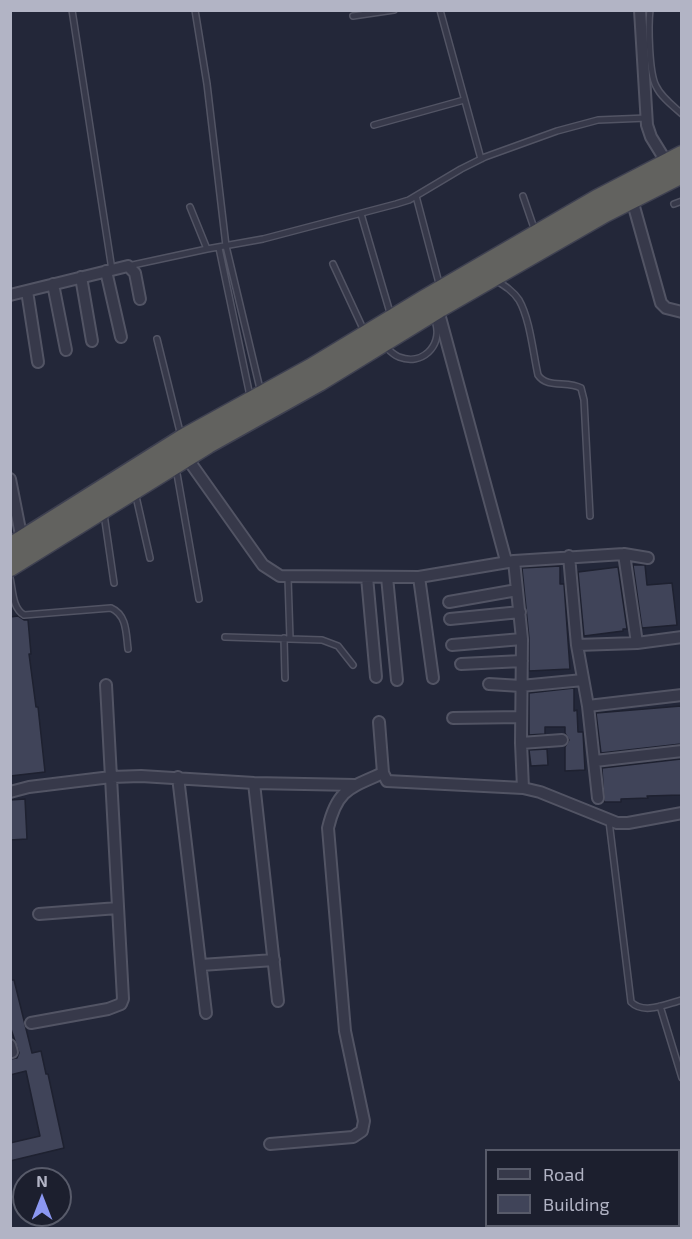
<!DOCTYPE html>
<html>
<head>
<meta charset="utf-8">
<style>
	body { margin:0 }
	#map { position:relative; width:692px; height:1239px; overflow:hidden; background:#232739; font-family:"Exo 2",sans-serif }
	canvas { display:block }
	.frame { position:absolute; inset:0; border:12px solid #b2b4c5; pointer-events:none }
	.legend { position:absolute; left:485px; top:1149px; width:195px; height:78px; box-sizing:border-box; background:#1c1f2e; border:2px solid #585b6a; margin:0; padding:8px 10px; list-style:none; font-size:18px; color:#b2b4c5 }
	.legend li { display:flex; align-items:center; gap:12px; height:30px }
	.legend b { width:30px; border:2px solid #585b6a }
	.north { position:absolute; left:12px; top:1167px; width:60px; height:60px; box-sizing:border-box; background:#1c1f2e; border:2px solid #585b6a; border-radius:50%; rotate:0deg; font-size:16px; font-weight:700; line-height:24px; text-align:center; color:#b2b4c5 }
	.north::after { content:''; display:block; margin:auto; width:21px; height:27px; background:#8b97f1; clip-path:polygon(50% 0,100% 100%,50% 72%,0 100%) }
</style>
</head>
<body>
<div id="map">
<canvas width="692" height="1239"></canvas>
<div class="frame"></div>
<ul class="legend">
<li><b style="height:8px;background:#37394a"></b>Road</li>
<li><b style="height:16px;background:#404459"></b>Building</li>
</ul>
<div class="north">N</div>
</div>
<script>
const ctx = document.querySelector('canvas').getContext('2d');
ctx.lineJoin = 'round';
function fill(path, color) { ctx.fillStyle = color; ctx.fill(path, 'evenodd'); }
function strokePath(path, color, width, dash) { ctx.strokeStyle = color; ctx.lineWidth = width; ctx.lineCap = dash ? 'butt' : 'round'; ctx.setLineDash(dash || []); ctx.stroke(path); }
const building = new Path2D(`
	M 633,565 L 645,565 L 647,585 L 672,583 L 677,625 L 642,628 Z
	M 560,566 L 560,584 L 564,584 L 570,669 L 529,671 L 529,638 L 522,568 Z
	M 618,567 L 627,629 L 623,629 L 623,631 L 584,636 L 578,572 Z
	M 18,616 L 24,620 L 28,620 L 31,654 L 29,654 L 36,707 L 38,707 L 45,772 L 10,776 L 10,617 Z
	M 574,688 L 574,711 L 577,710 L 578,732 L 583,732 L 585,770 L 565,771 L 565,747 L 569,740 L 565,733 L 565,727 L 545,727 L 545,734 L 529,735 L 529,693 Z
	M 681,706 L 681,744 L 601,753 L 596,713 Z
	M 547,749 L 548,765 L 531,766 L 529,750 Z
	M 681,759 L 681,795 L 647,796 L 648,798 L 621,799 L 621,802 L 604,802 L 602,768 Z
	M 25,799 L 27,839 L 10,840 L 10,800 Z
	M 10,980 L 14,980 L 32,1053 L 41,1051 L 46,1074 L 48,1074 L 64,1148 L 10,1161 L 10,1143 L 40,1136 L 26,1071 L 10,1075 L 10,1059 L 17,1058 L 19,1053 L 10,1026 Z`);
const service = new Path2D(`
	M 72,10 L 112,270
	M 195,10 L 207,84 L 226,246 L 261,393
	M 440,10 L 481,159
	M 650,10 C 648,26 649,73 656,86 C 661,97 673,106 682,114
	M 353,16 L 394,10
	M 374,125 L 464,100
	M 416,196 L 440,287
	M 523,196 L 535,231
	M 674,204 L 682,201
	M 190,207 L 207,249
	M 361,214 L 391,316
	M 219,248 L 250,396
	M 333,264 L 365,333
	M 128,266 L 207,249 L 263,239 L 396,204 L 409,200 L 461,169 L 485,157 L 557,131 L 598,120 L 647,118
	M 497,281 C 505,286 513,291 519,300 C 530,319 533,353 538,375 C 547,389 568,380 581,388 L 584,400 L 590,516
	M 157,339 L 181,436
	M 384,345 C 388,349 393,355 399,357 C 422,366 442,346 436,324
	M 176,468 L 199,599
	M 135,492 L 150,558
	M 104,514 L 114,583
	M 10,578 C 13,590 12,608 24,615 L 111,608 C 127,615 126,633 128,649
	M 288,578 L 290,639
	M 225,637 L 322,640 L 338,646 L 353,665
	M 284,638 L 285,678
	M 609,821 L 631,1002 C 644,1015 666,1004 682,1000
	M 660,1006 L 682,1078`);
const minor = new Path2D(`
	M 640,10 L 647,125 L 651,137 L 667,163
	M 631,196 L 661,303 L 666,308 L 682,312
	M 106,271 L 121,337
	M 81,277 L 92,341
	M 53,284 L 66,350
	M 27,291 L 38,362
	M 10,295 L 128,266 L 135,273 L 140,299
	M 437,306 L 506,561
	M 187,458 L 263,565 L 280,576 L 419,577 L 514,561 L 624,554 L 648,558
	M 10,479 L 22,540
	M 624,554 L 637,643
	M 569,556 L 577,645 L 588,706 L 598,798
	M 514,561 L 522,639 L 521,743 L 523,788
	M 367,577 L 376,677
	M 387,577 L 397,680
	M 419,577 L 433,678
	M 449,602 L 517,590
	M 450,619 L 520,612
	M 452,645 L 522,639
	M 577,645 L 637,643 L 682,637
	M 461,664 L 522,661
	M 489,684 L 521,686 L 583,680
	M 588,706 L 682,695
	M 453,718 L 521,717
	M 379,722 L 383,773 L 387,781 L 523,788 L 540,792 L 617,823 L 628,823 L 682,813
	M 521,743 L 562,740
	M 595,761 L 682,751
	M 178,777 L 206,1013
	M 254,783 L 278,1001
	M 10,792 L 29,787 L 111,777 L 141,776 L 254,783 L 355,785
	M 39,914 L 118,908
	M 201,965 L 274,960
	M 31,1023 L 108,1009 L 121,1004 L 123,999 L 106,685
	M 10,1045 L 12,1052
	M 270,1144 L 353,1137 L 362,1131 L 364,1121 L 345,1031 L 328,828 C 337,790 349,788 383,773`);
const trunk = new Path2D(`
	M 10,547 L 182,439 L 311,368 L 425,299 L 597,199 L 682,155
	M 10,567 L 208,444 L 319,382 L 438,309 L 605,213 L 682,174`);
fill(building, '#404459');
strokePath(building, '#1e2130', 1.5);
strokePath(service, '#525464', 8);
strokePath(minor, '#525464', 14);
strokePath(trunk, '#3f4151', 21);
strokePath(service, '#37394a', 5);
strokePath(minor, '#37394a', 10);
strokePath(trunk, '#62625f', 18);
</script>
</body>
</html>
